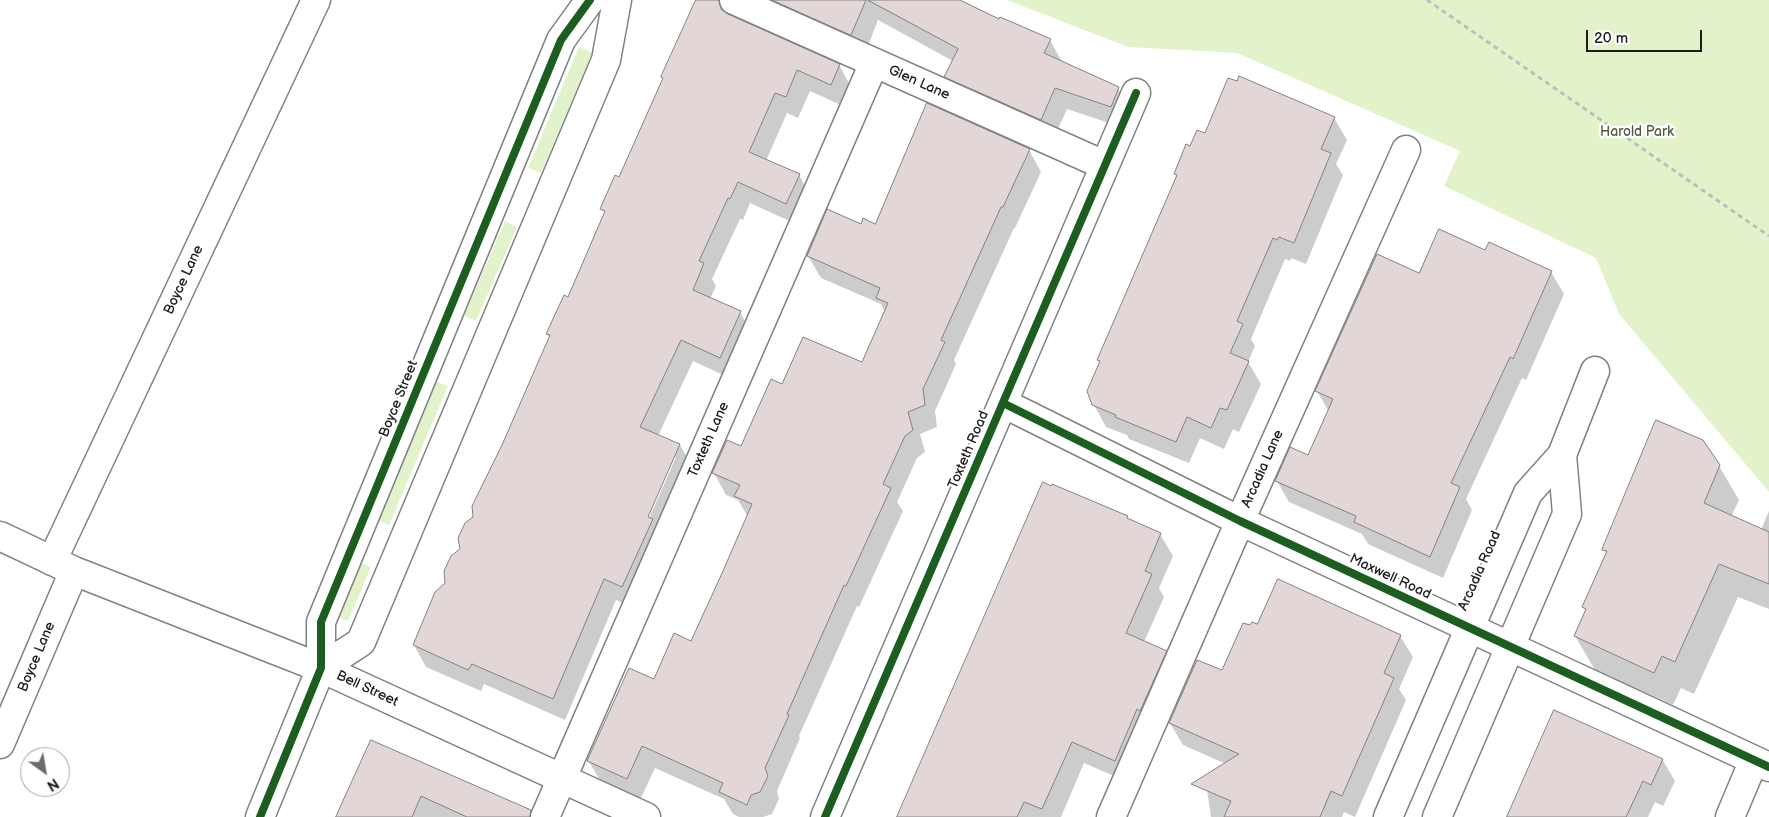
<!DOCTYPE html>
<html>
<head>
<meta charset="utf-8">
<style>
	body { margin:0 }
	#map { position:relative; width:1769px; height:817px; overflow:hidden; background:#fff; font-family:"Balsamiq Sans",sans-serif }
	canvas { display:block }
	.north { position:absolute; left:20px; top:747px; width:50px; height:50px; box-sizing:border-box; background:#fff; border:1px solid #a4a4a4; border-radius:50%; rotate:148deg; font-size:14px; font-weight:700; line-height:20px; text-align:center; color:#1c1c1c }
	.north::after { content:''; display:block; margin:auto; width:18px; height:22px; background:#6b6b6b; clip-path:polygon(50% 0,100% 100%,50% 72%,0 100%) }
	.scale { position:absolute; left:1586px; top:30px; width:116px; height:22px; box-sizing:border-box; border:2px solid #1c1c1c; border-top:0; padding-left:6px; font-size:15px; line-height:18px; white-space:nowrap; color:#1c1c1c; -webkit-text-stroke:4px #fff; paint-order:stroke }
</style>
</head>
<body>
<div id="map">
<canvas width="1769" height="817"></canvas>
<div class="north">N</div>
<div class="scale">20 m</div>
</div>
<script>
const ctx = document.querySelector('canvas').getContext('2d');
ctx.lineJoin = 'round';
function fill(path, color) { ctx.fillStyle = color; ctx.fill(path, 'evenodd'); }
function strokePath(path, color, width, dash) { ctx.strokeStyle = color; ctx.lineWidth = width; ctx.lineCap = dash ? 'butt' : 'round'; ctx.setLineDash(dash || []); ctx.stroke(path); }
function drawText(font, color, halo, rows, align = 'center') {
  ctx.font = font + ' "Balsamiq Sans",sans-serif'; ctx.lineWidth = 4.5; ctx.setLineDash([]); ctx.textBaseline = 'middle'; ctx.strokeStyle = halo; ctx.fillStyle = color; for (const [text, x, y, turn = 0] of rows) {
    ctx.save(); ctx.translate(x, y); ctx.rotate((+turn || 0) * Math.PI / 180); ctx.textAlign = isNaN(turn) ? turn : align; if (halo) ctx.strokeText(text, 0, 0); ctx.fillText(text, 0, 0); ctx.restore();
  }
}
const green = new Path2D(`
	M 1007,0 L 1769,0 L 1769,492 L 1619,314 L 1596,258 L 1444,186 L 1460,151 L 1237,53 L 1128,47 Z
	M 579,47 L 592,53 L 541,173 L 528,168 Z
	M 505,221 L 517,227 L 476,321 L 464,316 Z
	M 435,381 L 448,386 L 389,525 L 376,519 Z
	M 359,562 L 371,567 L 348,621 L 337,616 Z`);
const shadow = new Path2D(`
	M 697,0 L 957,0 L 1000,20 L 1050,40 L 1062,62 L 1118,88 L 1130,110 L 1124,128 L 1067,109 L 1053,140 L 958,98 L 946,77 L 953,61 L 878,20 L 864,56 L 737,9 L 731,17 L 839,65 L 851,87 L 843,106 L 810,91 L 798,118 L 787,113 L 766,161 L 799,175 L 811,197 L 798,225 L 750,203 L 743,220 L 740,219 L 712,279 L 716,286 L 710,299 L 740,312 L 752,334 L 732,379 L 693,361 L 658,436 L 680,445 L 692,466 L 634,608 L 616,600 L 565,720 L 484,684 L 481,691 L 426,667 L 414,645 L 447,584 L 503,446 L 550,339 L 547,333 L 569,299 L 605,214 L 602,209 L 620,178 L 664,79 L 662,77 ZM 673,457 L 676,457 L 647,523 L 645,522 Z
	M 1334,118 L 1347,140 L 1336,164 L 1343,175 L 1306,264 L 1291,258 L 1290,261 L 1285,259 L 1251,339 L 1255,346 L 1248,362 L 1261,384 L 1239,432 L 1233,429 L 1224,449 L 1200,438 L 1189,463 L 1129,439 L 1127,435 L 1106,427 L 1094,405 L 1100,363 L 1098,360 L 1177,178 L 1175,173 L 1191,148 L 1206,135 Z
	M 1029,150 L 1041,172 L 1015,228 L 1014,228 L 954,360 L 956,364 L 935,411 L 937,427 L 920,434 L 925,452 L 917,458 L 897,502 L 903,511 L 859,607 L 857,606 L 799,736 L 800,738 L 777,791 L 779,799 L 772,814 L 763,817 L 739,817 L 733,814 L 724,799 L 655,768 L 640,800 L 601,782 L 588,760 L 655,681 L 692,643 L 748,517 L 738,500 L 726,495 L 714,473 L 742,448 L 782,386 L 862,364 L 885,312 L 881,304 L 821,278 L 808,256 L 862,225 L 876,225 Z
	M 1486,251 L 1551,272 L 1564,294 L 1526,380 L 1522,378 L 1466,499 L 1472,510 L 1443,578 L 1368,544 L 1362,534 L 1289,502 L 1277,481 L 1308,457 L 1329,412 L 1317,391 L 1420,274 Z
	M 1719,466 L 1739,500 L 1731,517 L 1761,530 L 1769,511 L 1769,609 L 1738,597 L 1694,694 L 1681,688 L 1673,705 L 1595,670 L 1575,636 L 1586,612 L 1583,607 L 1607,555 L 1604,550 Z
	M 1127,517 L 1129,521 L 1160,534 L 1173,556 L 1159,588 L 1164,597 L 1144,642 L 1166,652 L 1178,673 L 1128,782 L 1084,763 L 1061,817 L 898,817 Z
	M 1258,626 L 1400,636 L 1413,657 L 1399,689 L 1406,700 L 1355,817 L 1344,812 L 1342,817 L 1211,817 L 1205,777 L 1226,764 L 1183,745 L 1170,723 L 1223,672 L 1251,627 Z
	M 372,741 L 507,817 L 338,817 Z
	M 1662,759 L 1675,781 L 1663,806 L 1655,802 L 1648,817 L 1509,817 Z`);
const building = new Path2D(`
	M 696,0 L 719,0 L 721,9 L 728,14 L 840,64 L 831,85 L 797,70 L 786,97 L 775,93 L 749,152 L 800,174 L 786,204 L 738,182 L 730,199 L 728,198 L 699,261 L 704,263 L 693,290 L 741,311 L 720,358 L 681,340 L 640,427 L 680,444 L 648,517 L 653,519 L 622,587 L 604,579 L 553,699 L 472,664 L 468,670 L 413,645 L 435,592 L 445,583 L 444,571 L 451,556 L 460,549 L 458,538 L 465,523 L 473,517 L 472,506 L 502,445 L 550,335 L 546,334 L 564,295 L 568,297 L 605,211 L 600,209 L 615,175 L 619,177 L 663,78 L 661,77 Z
	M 772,0 L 866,0 L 851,35 Z
	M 868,0 L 960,0 L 999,19 L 1000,17 L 1051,39 L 1044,53 L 1119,87 L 1111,107 L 1055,88 L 1041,120 L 944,77 L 958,49 Z
	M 1239,76 L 1335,117 L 1321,149 L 1331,153 L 1294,243 L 1279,237 L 1277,240 L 1273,238 L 1237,321 L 1243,324 L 1230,353 L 1249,361 L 1227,410 L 1220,408 L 1211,428 L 1187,417 L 1176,442 L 1115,417 L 1116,415 L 1092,405 L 1087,391 L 1100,361 L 1097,360 L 1177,175 L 1174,174 L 1186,144 L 1190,146 L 1197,130 L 1205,133 L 1228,78 L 1237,81 Z
	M 927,103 L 1030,149 L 1003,207 L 1001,207 L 941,340 L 945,342 L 923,389 L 925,405 L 908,412 L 913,430 L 905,436 L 883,484 L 891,488 L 846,586 L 844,585 L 787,714 L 789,715 L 765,768 L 768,776 L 760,792 L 751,795 L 747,805 L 719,792 L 723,783 L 642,746 L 627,779 L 587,761 L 629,668 L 654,679 L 674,633 L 691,641 L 723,571 L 752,504 L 734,496 L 740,485 L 712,473 L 727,440 L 741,446 L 771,379 L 782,384 L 803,337 L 862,362 L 888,303 L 876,298 L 880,288 L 807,256 L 827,209 L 861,224 L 863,218 L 875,224 Z
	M 1439,229 L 1485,250 L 1489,242 L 1552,271 L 1513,359 L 1510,357 L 1451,483 L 1460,487 L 1430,557 L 1354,522 L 1356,516 L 1275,481 L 1290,447 L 1308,455 L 1333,399 L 1315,391 L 1377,254 L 1419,273 Z
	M 1656,420 L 1703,440 L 1720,465 L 1704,503 L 1769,532 L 1769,584 L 1719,564 L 1675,662 L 1662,656 L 1654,673 L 1574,636 L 1586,609 L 1582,607 L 1607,551 L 1602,550 Z
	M 1043,482 L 1051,486 L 1052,484 L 1128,516 L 1127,518 L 1161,533 L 1145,571 L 1152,574 L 1126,633 L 1167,651 L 1140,711 L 1137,709 L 1115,761 L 1072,742 L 1042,809 L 1024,802 L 1017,817 L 897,817 Z
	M 1278,579 L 1401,635 L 1384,673 L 1394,678 L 1342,796 L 1331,791 L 1320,817 L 1224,817 L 1231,801 L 1191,784 L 1239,754 L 1169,723 L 1197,660 L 1222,670 L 1243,623 L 1250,625 L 1252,622 L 1257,624 Z
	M 1554,710 L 1663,759 L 1651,785 L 1643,781 L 1626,817 L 1507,817 Z
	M 371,740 L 531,810 L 530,817 L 467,817 L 421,796 L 412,817 L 336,817 Z`);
const path = new Path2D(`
	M 1427,0 L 1769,236`);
const minor = new Path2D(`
	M 734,0 L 1104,165
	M 1003,403 L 1240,521 L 1769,767
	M 0,536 L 74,571 L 321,668 L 646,817
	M 52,561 L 316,0
	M 321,668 L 361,642 L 606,60 L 617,0
	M 0,744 L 74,571
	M 260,817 L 321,668 L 321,622 L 561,40 L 590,0
	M 545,817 L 874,63
	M 825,817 L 1136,93
	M 1111,817 L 1240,521 L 1406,150
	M 1388,817 L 1528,493 L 1562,455 L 1595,371
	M 1437,817 L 1567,514 L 1562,455
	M 1730,817 L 1754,760`);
const cycleway = new Path2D(`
	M 1003,403 L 1240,521 L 1769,767
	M 260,817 L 321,668 L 321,622 L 561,40 L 590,0
	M 825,817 L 1136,93`);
const streetNames = [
	["Glen Lane",919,83,24],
	["Boyce Lane",184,280,-65],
	["Boyce Street",399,399,-68],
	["Toxteth Lane",709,440,-66],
	["Toxteth Road",969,450,-67],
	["Arcadia Lane",1263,469,-66],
	["Arcadia Road",1480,571,-66],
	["Maxwell Road",1390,577,25],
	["Boyce Lane",37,657,-67],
	["Bell Street",367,689,25]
];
const parkNames = [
	["Harold Park",1637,132]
];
fill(green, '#e2f3cc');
fill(shadow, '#0003');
fill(building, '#e2d7d6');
strokePath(building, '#828282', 1);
strokePath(minor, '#828282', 31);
strokePath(path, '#bebebe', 3, [5, 4]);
strokePath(minor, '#fff', 28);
strokePath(cycleway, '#1b5e20', 8);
drawText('14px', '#1c1c1c', '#fff', streetNames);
drawText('14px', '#515a44', '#fff', parkNames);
</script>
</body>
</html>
